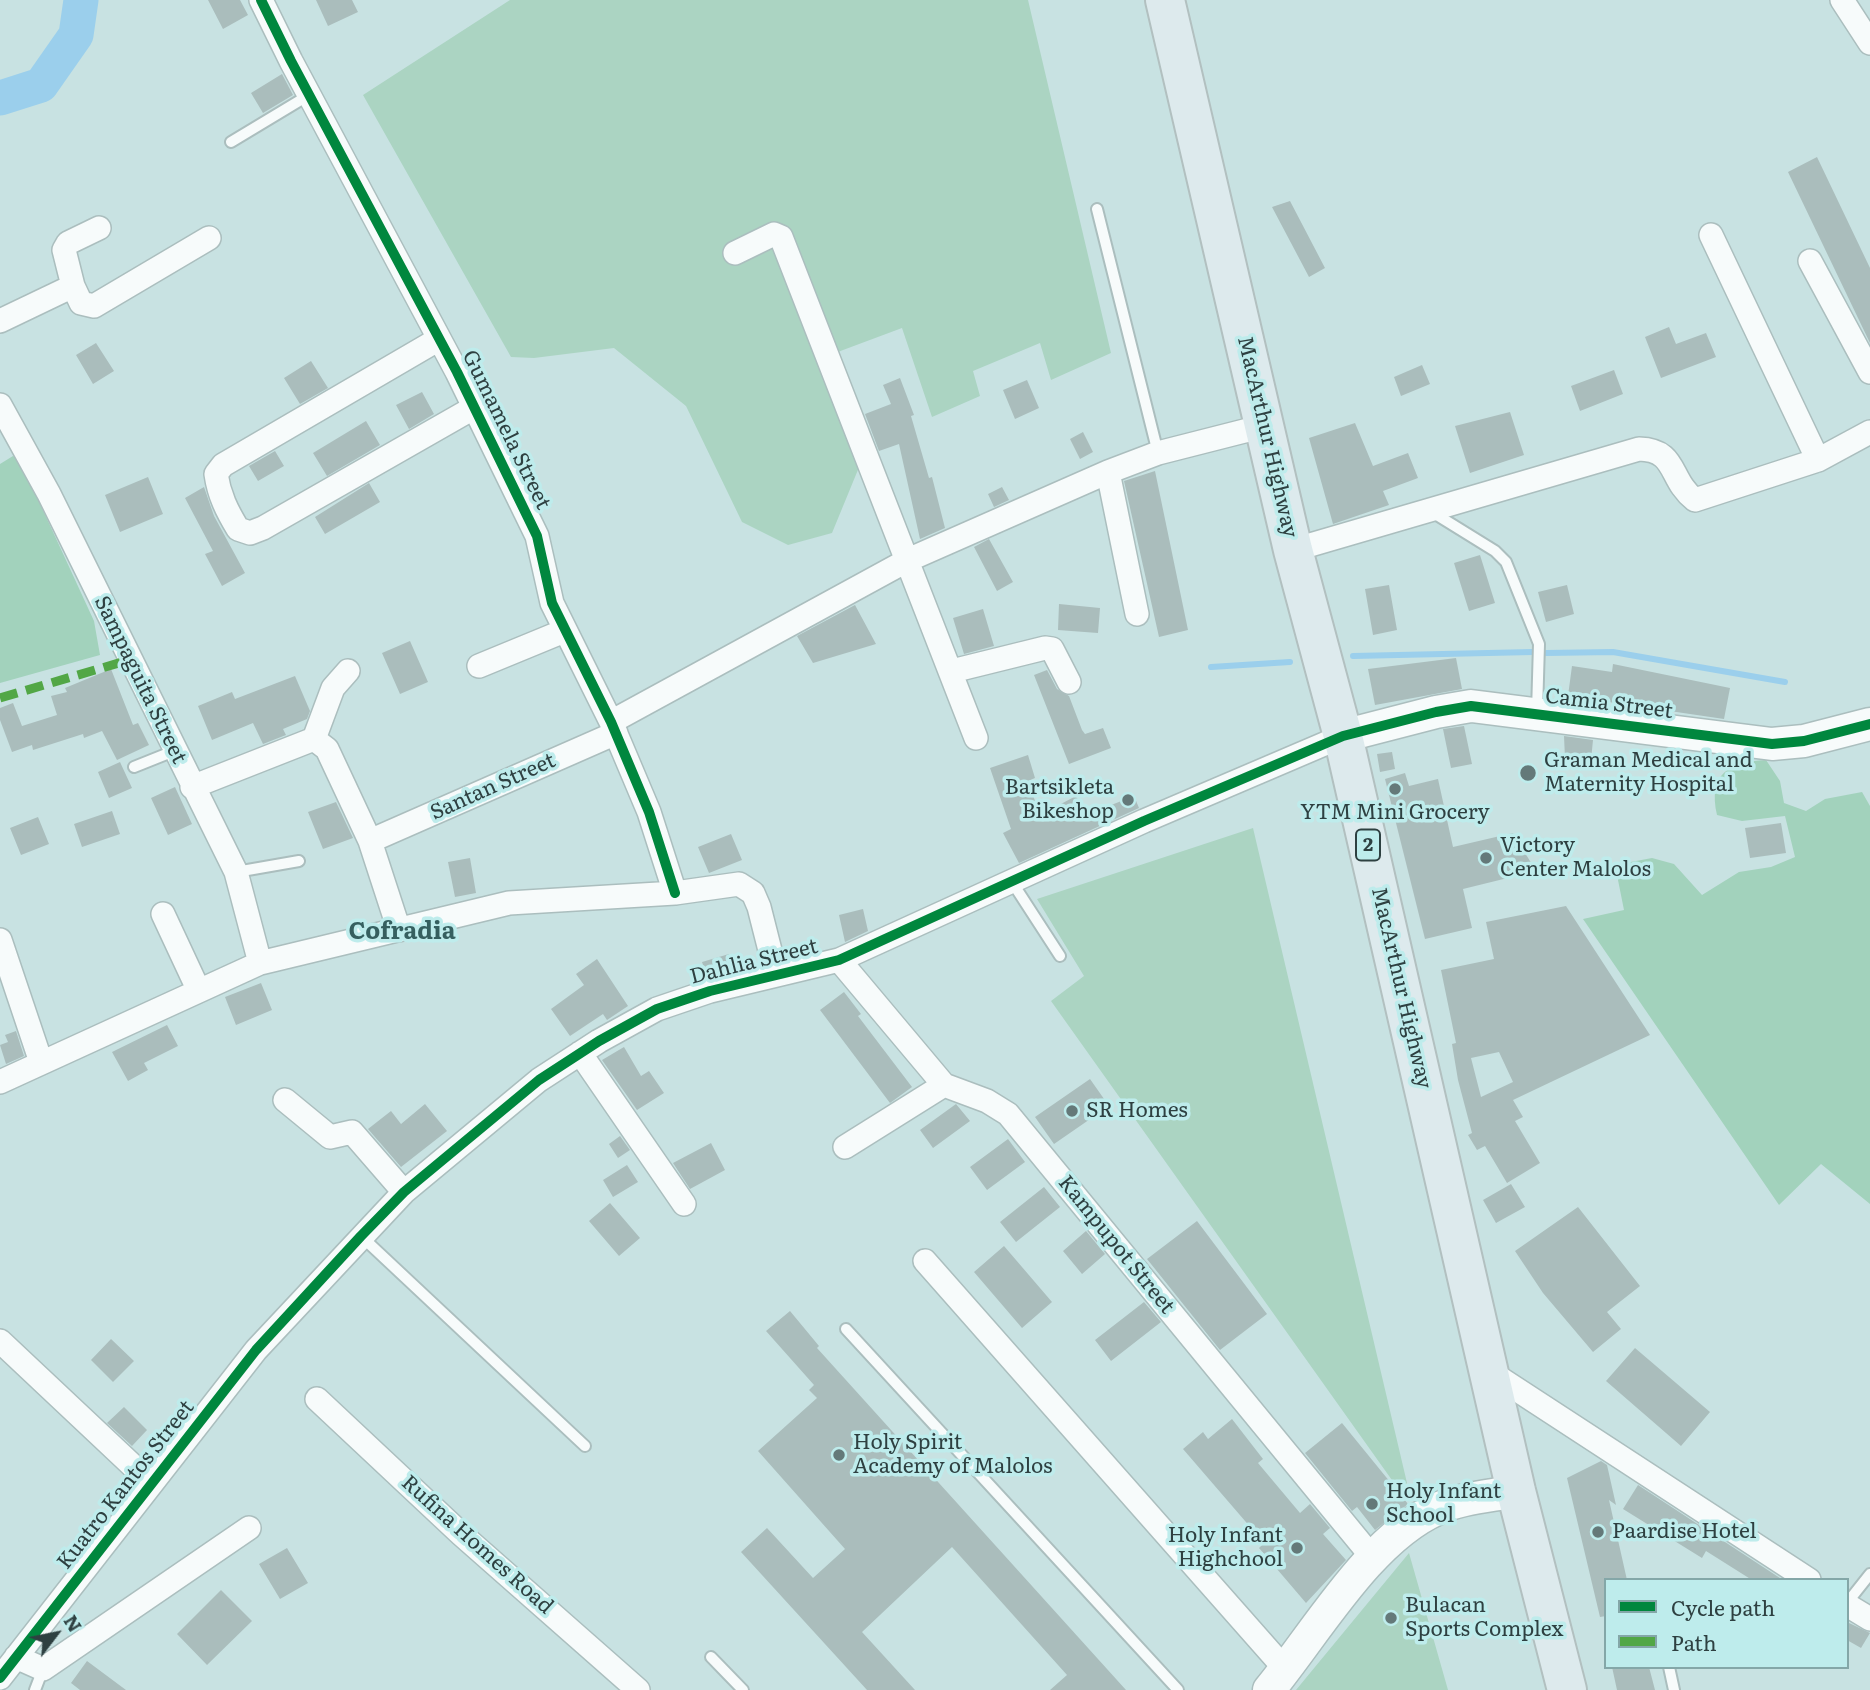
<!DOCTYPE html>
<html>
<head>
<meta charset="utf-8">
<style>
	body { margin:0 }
	#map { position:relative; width:1870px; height:1690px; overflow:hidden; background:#c8e2e2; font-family:Literata,serif }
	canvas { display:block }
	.legend { position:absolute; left:1604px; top:1578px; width:245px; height:91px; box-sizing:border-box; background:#beecec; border:2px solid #84a7a8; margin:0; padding:9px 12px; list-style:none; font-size:21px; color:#2e4041 }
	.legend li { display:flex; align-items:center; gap:14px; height:35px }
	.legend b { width:35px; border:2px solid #84a7a8 }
	.north { position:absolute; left:21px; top:1599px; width:70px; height:70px; -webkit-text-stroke:5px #beecec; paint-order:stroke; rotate:58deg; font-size:19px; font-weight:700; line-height:28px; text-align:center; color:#2e4041 }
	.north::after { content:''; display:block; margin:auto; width:24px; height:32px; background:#2e4041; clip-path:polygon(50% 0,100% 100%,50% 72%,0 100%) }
</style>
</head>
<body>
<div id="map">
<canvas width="1870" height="1690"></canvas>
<ul class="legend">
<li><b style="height:9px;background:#00873e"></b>Cycle path</li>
<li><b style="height:9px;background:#52a746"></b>Path</li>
</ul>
<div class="north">N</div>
</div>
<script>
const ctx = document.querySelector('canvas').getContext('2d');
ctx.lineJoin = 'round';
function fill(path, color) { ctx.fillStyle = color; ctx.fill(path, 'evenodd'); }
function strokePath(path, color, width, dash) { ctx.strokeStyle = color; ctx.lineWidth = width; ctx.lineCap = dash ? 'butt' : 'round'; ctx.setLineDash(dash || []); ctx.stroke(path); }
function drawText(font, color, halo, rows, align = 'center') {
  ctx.font = font + ' Literata,serif'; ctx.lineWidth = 7; ctx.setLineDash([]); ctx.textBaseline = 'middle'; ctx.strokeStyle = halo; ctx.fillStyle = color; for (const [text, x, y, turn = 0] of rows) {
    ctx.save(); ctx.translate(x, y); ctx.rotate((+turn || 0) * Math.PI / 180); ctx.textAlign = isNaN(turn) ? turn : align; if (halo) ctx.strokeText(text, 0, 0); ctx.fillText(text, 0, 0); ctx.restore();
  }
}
const green = new Path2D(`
	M 510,0 L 1028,0 L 1111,353 L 1051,380 L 1040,343 L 973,371 L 980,396 L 932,417 L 902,328 L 827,356 L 862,460 L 832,533 L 788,545 L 742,522 L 686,406 L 614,348 L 534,358 L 511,357 L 363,95 Z
	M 1253,828 L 1407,1483 L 1399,1490 L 1051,1001 L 1084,976 L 1037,899 Z
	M 1409,1553 L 1448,1690 L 1296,1690 Z`);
const forest = new Path2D(`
	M 13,456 L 19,458 L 94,621 L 100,655 L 0,683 L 0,464 Z
	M 1766,760 L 1780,781 L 1784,803 L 1806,811 L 1825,799 L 1862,792 L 1870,806 L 1870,1204 L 1821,1164 L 1779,1205 L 1583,919 L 1624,910 L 1615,865 L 1652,858 L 1674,864 L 1702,895 L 1739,872 L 1771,867 L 1795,857 L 1785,816 L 1742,821 L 1717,815 C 1708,774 1728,762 1766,760 Z`);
const stream = new Path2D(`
	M 1546,653 L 1613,652 L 1785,682
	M 1353,656 L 1533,652
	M 1211,667 L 1290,662`);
const river = new Path2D(`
	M 0,98 L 41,85 L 76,35 L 81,0`);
const building = new Path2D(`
	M 208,0 L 240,0 L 248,15 L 223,29 Z
	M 316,0 L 352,0 L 358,12 L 328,26 Z
	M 282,74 L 293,95 L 263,113 L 251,93 Z
	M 1817,157 L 1870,268 L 1870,343 L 1788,172 Z
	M 1290,201 L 1325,268 L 1309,277 L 1272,207 Z
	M 1669,327 L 1676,344 L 1706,333 L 1716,357 L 1661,378 L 1645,337 Z
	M 96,343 L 114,371 L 93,384 L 76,355 Z
	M 311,361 L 328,388 L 300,404 L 284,378 Z
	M 1422,365 L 1430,384 L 1401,396 L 1394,377 Z
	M 1614,370 L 1623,394 L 1580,411 L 1571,386 Z
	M 900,378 L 914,415 L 911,416 L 929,478 L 932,477 L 945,528 L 920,539 L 899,444 L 879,451 L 865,414 L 891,404 L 883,385 Z
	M 1027,380 L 1039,408 L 1015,419 L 1003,390 Z
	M 422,392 L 434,414 L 409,429 L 396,405 Z
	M 1510,412 L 1524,455 L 1470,473 L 1455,426 Z
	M 366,421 L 380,445 L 327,476 L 313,453 Z
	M 1355,423 L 1373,466 L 1408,453 L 1418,478 L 1383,491 L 1389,505 L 1333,524 L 1309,438 Z
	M 1083,432 L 1093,452 L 1080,459 L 1070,439 Z
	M 275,451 L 284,466 L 258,481 L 249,466 Z
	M 1155,471 L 1188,630 L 1159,637 L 1124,481 Z
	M 148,477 L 163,514 L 120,532 L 105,495 Z
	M 369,483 L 380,502 L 325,534 L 315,517 Z
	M 204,487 L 214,516 L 245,573 L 222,586 L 205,554 L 213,551 L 185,498 Z
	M 1002,487 L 1009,500 L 994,507 L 988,494 Z
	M 989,539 L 1013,582 L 997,591 L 974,547 Z
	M 1480,555 L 1495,603 L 1469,611 L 1454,563 Z
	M 1389,585 L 1397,630 L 1373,635 L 1365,589 Z
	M 1567,585 L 1574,614 L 1546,622 L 1538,592 Z
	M 1059,604 L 1100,608 L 1098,633 L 1058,630 Z
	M 855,605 L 876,644 L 813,663 L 797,636 Z
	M 983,609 L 994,646 L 964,654 L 953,618 Z
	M 410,641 L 428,682 L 400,694 L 382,653 Z
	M 1456,658 L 1462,689 L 1375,705 L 1368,669 Z
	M 1613,664 L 1730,688 L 1724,719 L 1568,696 L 1572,666 L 1612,672 Z
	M 111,669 L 133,725 L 138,723 L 149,745 L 117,760 L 102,731 L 84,738 L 83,734 L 33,750 L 32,745 L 12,752 L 0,720 L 0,708 L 13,703 L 22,726 L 57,715 L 51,696 L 67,692 L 65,688 Z
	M 1047,670 L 1057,689 L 1069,696 L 1082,730 L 1085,734 L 1103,728 L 1111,748 L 1069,764 L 1034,675 Z
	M 295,676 L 310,711 L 307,719 L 283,729 L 286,735 L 263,744 L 253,723 L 212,740 L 198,706 L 232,692 L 235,699 Z
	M 1464,726 L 1472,764 L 1451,768 L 1443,729 Z
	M 1564,736 L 1593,740 L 1591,760 L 1565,758 Z
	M 1392,752 L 1395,769 L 1380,772 L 1377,754 Z
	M 1028,755 L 1035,778 L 1028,781 L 1040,815 L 1076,796 L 1086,815 L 1134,796 L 1139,808 L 1019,863 L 1003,833 L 1011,829 L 990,768 Z
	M 120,762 L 132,788 L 109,798 L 98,772 Z
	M 1405,773 L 1409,786 L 1438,779 L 1453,847 L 1513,833 L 1536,871 L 1463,889 L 1472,928 L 1425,939 L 1385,779 Z
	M 175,787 L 192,824 L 168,835 L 151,798 Z
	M 336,802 L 353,838 L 323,849 L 308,812 Z
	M 112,811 L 120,834 L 82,847 L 74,824 Z
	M 38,817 L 49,844 L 21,855 L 10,828 Z
	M 1781,823 L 1786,853 L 1750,858 L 1745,828 Z
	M 731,834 L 742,860 L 709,873 L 698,847 Z
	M 470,858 L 476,893 L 455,897 L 448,862 Z
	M 1566,906 L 1650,1035 L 1513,1100 L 1523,1117 L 1515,1121 L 1540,1163 L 1507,1183 L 1485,1146 L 1477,1150 L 1468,1135 L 1472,1133 L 1458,1080 L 1452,1044 L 1456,1043 L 1441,970 L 1494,959 L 1486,922 ZM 1499,1052 L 1513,1082 L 1481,1097 L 1471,1058 Z
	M 863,909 L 868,931 L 845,942 L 839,915 Z
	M 729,954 L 735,971 L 707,977 L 702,962 Z
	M 597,959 L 628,1006 L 607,1020 L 603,1014 L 570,1036 L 551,1009 L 584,985 L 576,974 Z
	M 261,983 L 272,1010 L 236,1025 L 225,997 Z
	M 844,992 L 861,1014 L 858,1016 L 912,1087 L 890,1103 L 820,1010 Z
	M 167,1025 L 178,1046 L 144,1063 L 148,1070 L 128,1081 L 112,1052 Z
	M 16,1031 L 24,1056 L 6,1064 L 0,1045 L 8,1042 L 5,1035 Z
	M 624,1047 L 641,1076 L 649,1071 L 664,1093 L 637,1110 L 602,1060 Z
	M 1090,1079 L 1109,1106 L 1054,1144 L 1035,1117 Z
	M 425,1104 L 447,1131 L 401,1167 L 368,1129 L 391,1111 L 401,1124 Z
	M 956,1104 L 970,1121 L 933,1148 L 920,1130 Z
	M 620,1136 L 630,1150 L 618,1158 L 609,1144 Z
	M 1008,1139 L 1025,1162 L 987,1190 L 970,1167 Z
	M 711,1143 L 725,1170 L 690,1189 L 673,1163 Z
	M 627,1165 L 638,1182 L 613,1197 L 603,1180 Z
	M 1511,1184 L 1525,1207 L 1496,1223 L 1483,1200 Z
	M 1044,1187 L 1060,1207 L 1016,1242 L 1000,1222 Z
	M 610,1203 L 640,1238 L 619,1256 L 589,1221 Z
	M 1578,1207 L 1640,1286 L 1607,1312 L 1621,1329 L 1593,1352 L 1543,1293 L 1515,1251 Z
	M 1197,1221 L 1267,1314 L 1220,1350 L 1147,1259 Z
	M 1086,1231 L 1105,1254 L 1082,1274 L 1063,1251 Z
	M 1004,1246 L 1052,1302 L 1022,1328 L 974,1272 Z
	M 1144,1302 L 1161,1322 L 1111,1361 L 1095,1340 Z
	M 790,1311 L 819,1346 L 817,1348 L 1126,1690 L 1050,1690 L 1067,1675 L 952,1547 L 862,1632 L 915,1690 L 867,1690 L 741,1552 L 767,1528 L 813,1578 L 845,1549 L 758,1451 L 817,1398 L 809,1390 L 814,1385 L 766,1331 Z
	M 111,1339 L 134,1361 L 113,1382 L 91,1360 Z
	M 1635,1348 L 1710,1412 L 1681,1446 L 1606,1381 Z
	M 124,1407 L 147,1430 L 132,1446 L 107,1423 Z
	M 1232,1419 L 1263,1459 L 1258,1463 L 1300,1513 L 1310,1504 L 1330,1528 L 1323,1534 L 1346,1560 L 1306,1603 L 1259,1548 L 1264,1543 L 1183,1449 L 1203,1432 L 1208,1439 Z
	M 1342,1423 L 1408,1504 L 1375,1530 L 1357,1507 L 1352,1511 L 1305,1453 Z
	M 1601,1461 L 1607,1465 L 1616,1505 L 1609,1500 L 1627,1580 L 1606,1580 L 1606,1616 L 1600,1617 L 1567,1478 Z
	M 1638,1485 L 1783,1580 L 1752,1580 L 1706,1551 L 1702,1558 L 1623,1509 Z
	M 287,1548 L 308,1583 L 280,1599 L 259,1564 Z
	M 221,1590 L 252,1621 L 207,1665 L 177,1634 Z
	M 1847,1622 L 1870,1633 L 1861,1648 L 1847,1640 Z
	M 87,1661 L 126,1690 L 80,1690 L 71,1683 Z
	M 1612,1667 L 1649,1667 L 1655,1690 L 1617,1690 Z`);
const lane = new Path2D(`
	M 231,142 L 309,95
	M 1097,209 L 1158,453
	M 1432,512 L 1495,551 L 1506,562 L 1539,644 L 1537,712
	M 134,767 L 174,751
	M 236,872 L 299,861
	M 1012,882 L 1060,956
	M 361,1236 L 585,1446
	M 846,1329 L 1178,1690
	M 1847,1603 L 1870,1574
	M 711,1657 L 743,1690
	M 1669,1667 L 1674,1690
	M 35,1690 L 43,1669`);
const street = new Path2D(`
	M 261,0 L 291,61 L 457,372 L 537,536 L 552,603 L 611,722 L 649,812 L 675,893
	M 1842,0 L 1870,43
	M 1711,235 L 1818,460
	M 735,253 L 774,234 L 781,237 L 976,738
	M 1810,261 L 1870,372
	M 73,286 L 64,250 L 68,243 L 99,228
	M 0,321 L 73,286 L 81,303 L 94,306 L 209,238
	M 439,339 L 223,465 L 216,474 C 219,495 227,511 238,529 L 250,533 L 263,528 L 475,407
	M 0,405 L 49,494 L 236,872 L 260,963
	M 1108,472 L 1137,614
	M 1293,550 L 1639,449 C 1678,450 1668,479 1695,500 L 1818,460 L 1870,432
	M 479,666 L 564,631
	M 952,671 L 1045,648 L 1052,649 L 1069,682
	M 611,722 L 908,560 L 1108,472 L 1158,453 L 1264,426
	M 314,739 L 333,688 L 348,671
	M 192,787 L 314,739 L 327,749 L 370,841 L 399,930
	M 370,841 L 616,733
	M 163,914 L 198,989
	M 0,940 L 41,1062
	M 839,960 L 944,1085 L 987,1101 L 1008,1114 L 1372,1557
	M 580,1053 L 684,1204
	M 0,1082 L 260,963 L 509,903 L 675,893 L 739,884 L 753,893 L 759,907 L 776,974
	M 285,1100 L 330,1137 L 352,1132 L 404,1192
	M 845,1147 L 944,1085
	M 925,1261 L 1286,1670
	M 0,1341 L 151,1483
	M 1487,1370 L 1809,1580
	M 317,1399 L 461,1534 L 638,1690
	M 1847,1605 L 1870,1619
	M 16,1657 L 43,1669 L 249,1528
	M 0,1678 L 256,1350 L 404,1192 L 539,1080 L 599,1041 L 657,1009 L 710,991 L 839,960 L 1144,821 L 1343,736`);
const secondary = new Path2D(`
	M 1343,736 L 1436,712 L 1471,706 L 1772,744 L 1804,741 L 1870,724
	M 1269,1690 C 1316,1633 1369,1539 1437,1509 C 1460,1498 1491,1496 1516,1491`);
const highway = new Path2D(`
	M 1165,0 L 1293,550 L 1343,736 L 1516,1491 L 1567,1690`);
const quiet = new Path2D(`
	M 0,698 L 129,660`);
const cycleway = new Path2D(`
	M 261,0 L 291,61 L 457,372 L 537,536 L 552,603 L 611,722 L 649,812 L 675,893
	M 0,1678 L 256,1350 L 361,1236 L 404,1192 L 539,1080 L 599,1041 L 657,1009 L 710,991 L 839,960 L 1144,821 L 1343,736 L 1436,712 L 1471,706 L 1772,744 L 1804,741 L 1870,724`);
const markers = [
	[1528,773,9,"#647979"],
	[1395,789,7,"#647979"],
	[1128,800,7,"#647979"],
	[1486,858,7,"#647979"],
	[1072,1111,7,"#647979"],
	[839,1455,7,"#647979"],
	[1372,1504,7,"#647979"],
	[1598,1532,7,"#647979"],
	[1297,1548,7,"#647979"],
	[1391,1618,7,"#647979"]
];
const shields = [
	[1368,845,24]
];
const shieldNames = [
	["2",1368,845]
];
const streetNames = [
	["Gumamela Street",506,430,64],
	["MacArthur Highway",1267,437,77],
	["Sampaguita Street",140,680,64],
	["Camia Street",1609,704,7],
	["Santan Street",493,787,-24],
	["Dahlia Street",754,962,-14],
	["MacArthur Highway",1401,988,77],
	["Kampupot Street",1116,1245,51],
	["Kuatro Kantos Street",126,1485,-52],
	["Rufina Homes Road",477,1545,42]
];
const poiNames = [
	["Graman Medical and",1544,761],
	["Maternity Hospital",1544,785],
	["Bartsikleta",1114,788,"right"],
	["Bikeshop",1114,812,"right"],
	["YTM Mini Grocery",1395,813,"center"],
	["Victory",1500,846],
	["Center Malolos",1500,870],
	["SR Homes",1086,1111],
	["Holy Spirit",853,1443],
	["Academy of Malolos",853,1467],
	["Holy Infant",1386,1492],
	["School",1386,1516],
	["Paardise Hotel",1612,1532],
	["Holy Infant",1283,1536,"right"],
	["Highchool",1283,1560,"right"],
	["Bulacan",1405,1606],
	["Sports Complex",1405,1630]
];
const quarterNames = [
	["Cofradia",402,932]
];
fill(green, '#abd4c2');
fill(forest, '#a2d2bc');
strokePath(stream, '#9bcfec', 6);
strokePath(river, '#9bcfec', 35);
fill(building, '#aabdbc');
strokePath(lane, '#abbebe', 14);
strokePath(street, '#abbebe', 26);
strokePath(secondary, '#abbebe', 35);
strokePath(highway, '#b2c0c0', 42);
strokePath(lane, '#f7fbfb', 10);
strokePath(street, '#f7fbfb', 23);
strokePath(secondary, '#f7fbfb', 32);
strokePath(highway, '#ddeaed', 38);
strokePath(quiet, '#52a746', 9, [18, 9]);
strokePath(cycleway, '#00873e', 10);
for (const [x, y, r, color] of markers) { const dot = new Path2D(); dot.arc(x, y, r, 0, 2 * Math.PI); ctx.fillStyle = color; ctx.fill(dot); strokePath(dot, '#beecec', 2.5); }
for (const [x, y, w] of shields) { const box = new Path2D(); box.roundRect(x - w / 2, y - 15.5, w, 31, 5); ctx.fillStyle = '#beecec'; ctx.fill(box); strokePath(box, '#2e4041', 2); }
drawText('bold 19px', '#2e4041', null, shieldNames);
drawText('21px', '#2e4041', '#beecec', streetNames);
drawText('21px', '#2e4041', '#beecec', poiNames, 'left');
drawText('bold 24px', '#366060', '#beecec', quarterNames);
</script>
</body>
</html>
